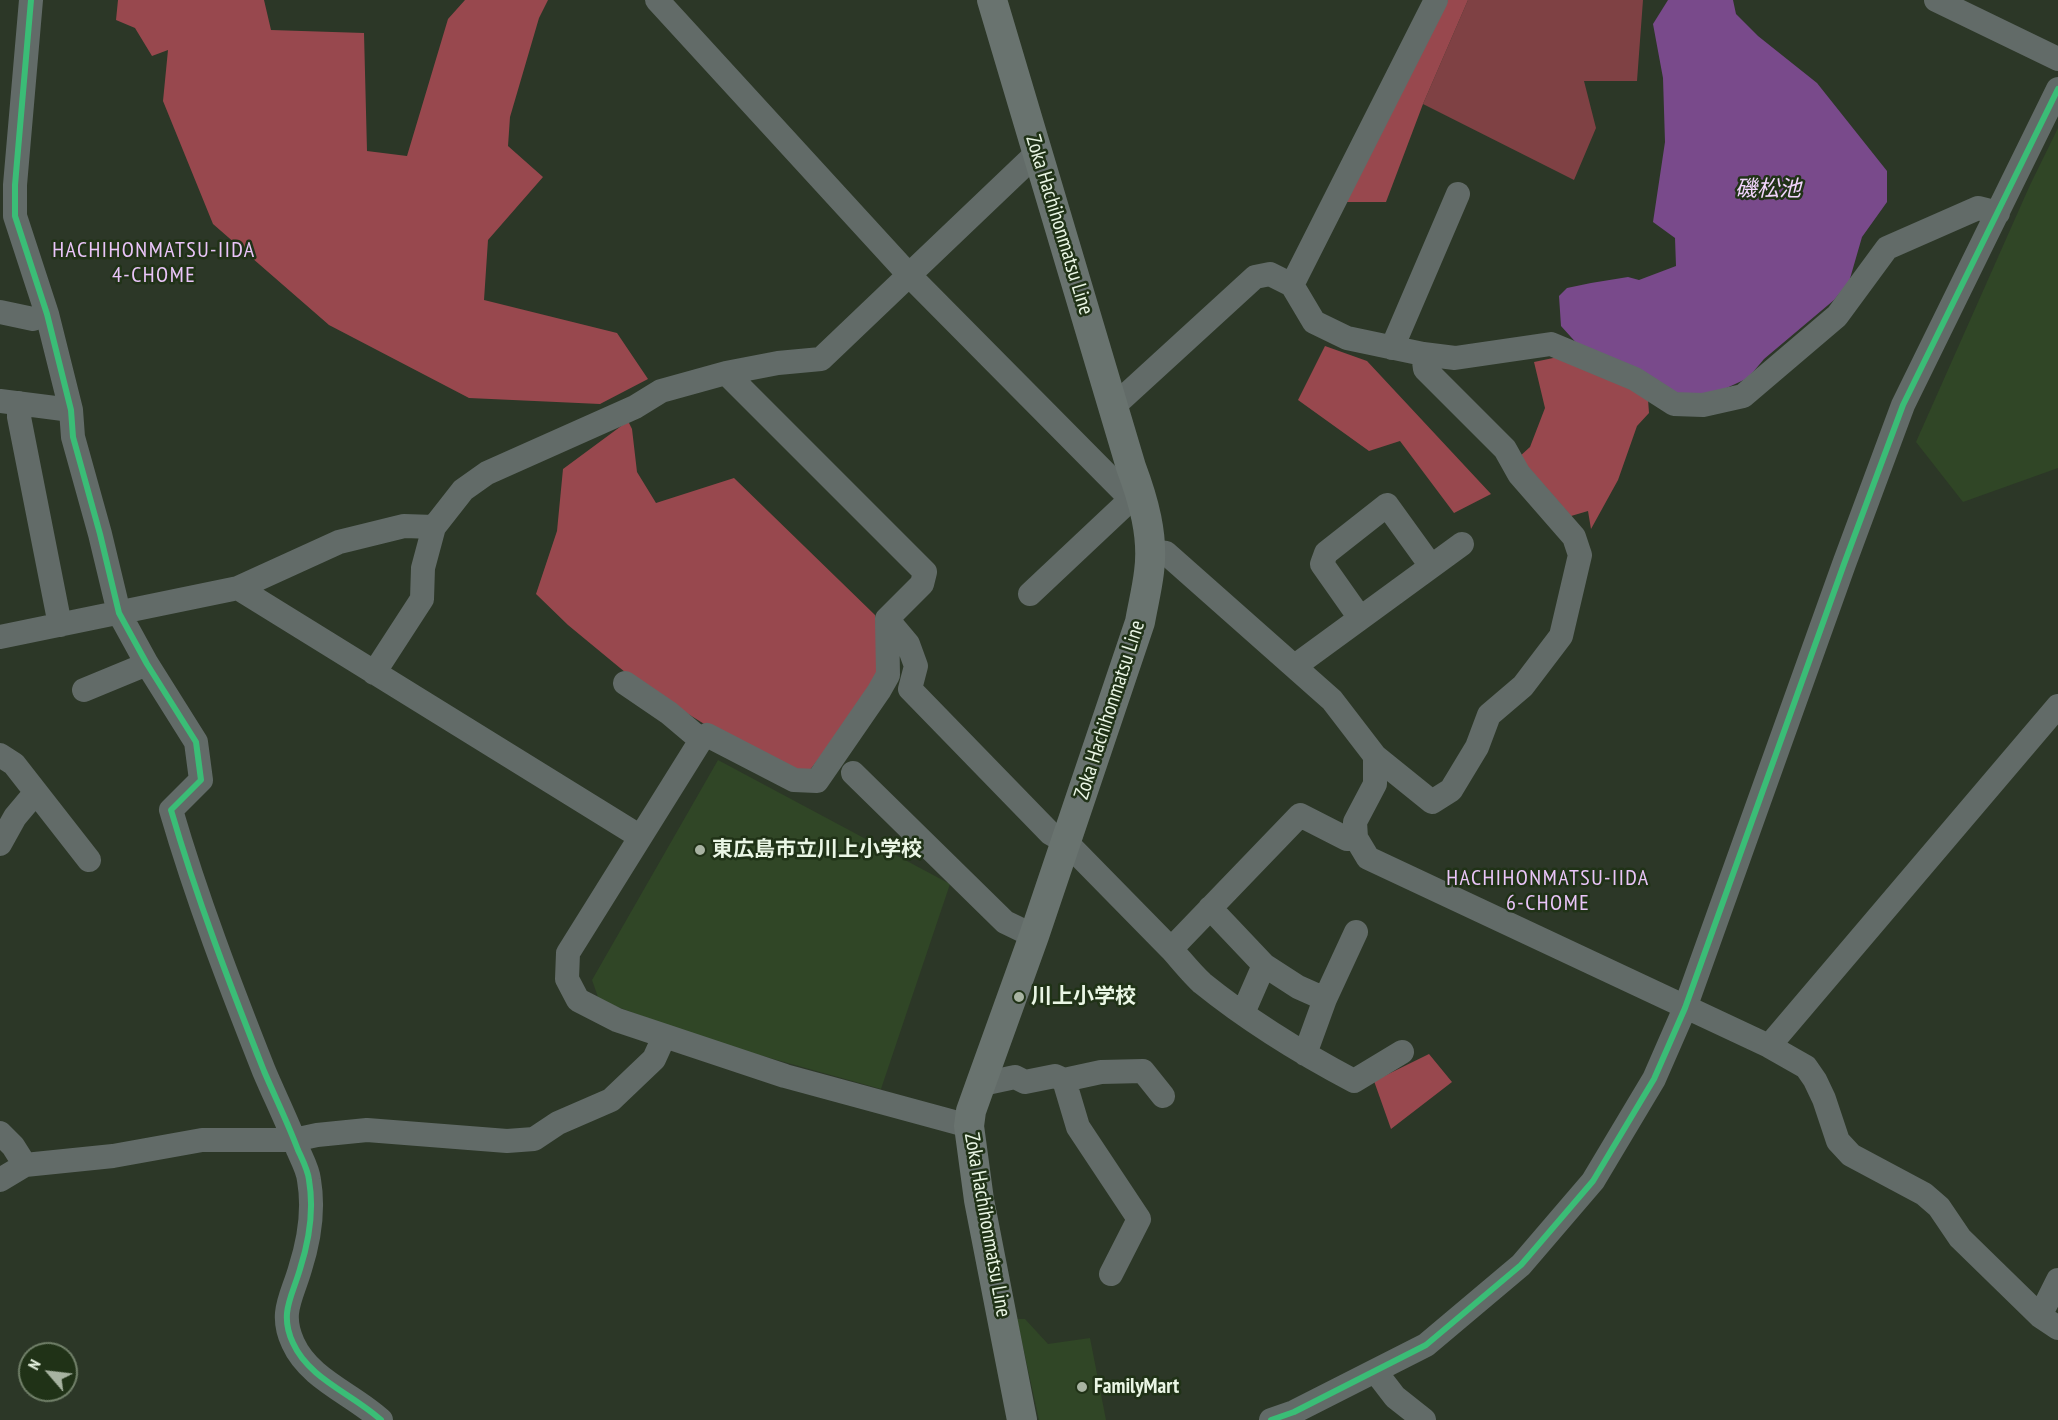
<!DOCTYPE html>
<html>
<head>
<meta charset="utf-8">
<style>
	body { margin:0 }
	#map { position:relative; width:2058px; height:1420px; overflow:hidden; background:#2c3727; font-family:"PT Sans Narrow",sans-serif }
	canvas { display:block }
	.north { position:absolute; left:18px; top:1342px; width:60px; height:60px; box-sizing:border-box; background:#203217; border:2px solid #718069; border-radius:50%; rotate:298deg; font-size:16px; font-weight:700; line-height:24px; text-align:center; color:#eaf6e5 }
	.north::after { content:''; display:block; margin:auto; width:21px; height:27px; background:#a8b3a2; clip-path:polygon(50% 0,100% 100%,50% 72%,0 100%) }
</style>
</head>
<body>
<div id="map">
<canvas width="2058" height="1420"></canvas>
<div class="north">N</div>
</div>
<script>
const ctx = document.querySelector('canvas').getContext('2d');
ctx.lineJoin = 'round';
function fill(path, color) { ctx.fillStyle = color; ctx.fill(path, 'evenodd'); }
function strokePath(path, color, width, dash) { ctx.strokeStyle = color; ctx.lineWidth = width; ctx.lineCap = dash ? 'butt' : 'round'; ctx.setLineDash(dash || []); ctx.stroke(path); }
function drawText(font, color, halo, rows, align = 'center') {
  ctx.font = font + ' "PT Sans Narrow","Noto Sans JP",sans-serif'; ctx.lineWidth = 5; ctx.setLineDash([]); ctx.textBaseline = 'middle'; ctx.strokeStyle = halo; ctx.fillStyle = color; for (const [text, x, y, turn = 0] of rows) {
    ctx.save(); ctx.translate(x, y); ctx.rotate((+turn || 0) * Math.PI / 180); ctx.textAlign = isNaN(turn) ? turn : align; if (halo) ctx.strokeText(text, 0, 0); ctx.fillText(text, 0, 0); ctx.restore();
  }
}
const built = new Path2D(`
	M 2058,128 L 2058,468 L 1963,502 L 1916,442 L 2030,185 Z
	M 718,760 L 950,884 L 881,1089 L 709,1041 L 599,1000 L 592,980 Z
	M 1017,1319 L 1025,1319 L 1048,1344 L 1090,1338 L 1106,1420 L 1039,1420 Z`);
const green = new Path2D(`
	M 1468,0 L 1643,0 L 1637,81 L 1584,81 L 1596,128 L 1574,180 L 1423,104 Z`);
const forest = new Path2D(`
	M 118,0 L 264,0 L 271,30 L 364,33 L 367,151 L 407,156 L 448,19 L 465,0 L 548,0 L 539,18 L 510,117 L 508,146 L 543,177 L 488,240 L 484,300 L 617,333 L 648,379 L 600,404 L 469,398 L 329,325 L 213,224 L 163,101 L 168,50 L 152,56 L 135,28 L 116,20 Z
	M 1448,0 L 1468,0 L 1423,104 L 1386,202 L 1346,202 Z
	M 1325,346 L 1367,361 L 1491,494 L 1454,513 L 1400,441 L 1369,451 L 1298,400 Z
	M 1558,357 L 1622,380 L 1648,399 L 1649,413 L 1637,426 L 1618,480 L 1591,529 L 1588,511 L 1571,516 L 1519,457 L 1530,447 L 1545,408 L 1534,362 Z
	M 628,421 L 632,429 L 637,472 L 656,503 L 734,478 L 875,615 L 882,678 L 802,780 L 733,742 L 637,682 L 568,625 L 536,594 L 557,531 L 563,469 Z
	M 1429,1054 L 1452,1082 L 1391,1129 L 1374,1081 Z`);
const water = new Path2D(`
	M 1668,0 L 1733,0 L 1736,14 L 1758,36 L 1817,83 L 1887,171 L 1887,202 L 1862,237 L 1849,282 L 1834,300 L 1764,359 L 1748,378 L 1718,392 L 1684,396 L 1580,347 L 1561,326 L 1559,296 L 1567,288 L 1591,283 L 1628,277 L 1639,280 L 1676,266 L 1675,238 L 1653,222 L 1665,142 L 1663,78 L 1653,24 Z`);
const minor = new Path2D(`
	M 31,0 L 15,185 L 15,216 L 47,314 L 71,410 L 73,437 L 100,534 L 119,613 L 147,664 L 196,742 L 201,780 L 171,810 C 197,899 230,985 264,1071 C 275,1097 288,1123 298,1150 C 302,1159 308,1170 309,1180 C 314,1209 309,1241 300,1269 C 292,1297 279,1313 293,1343 C 309,1379 353,1394 381,1420
	M 657,0 L 910,276 L 1131,499 L 1142,498
	M 1936,0 L 2058,59
	M 1292,285 L 1436,0
	M 0,312 L 33,319 L 47,314
	M 1392,348 L 1458,194
	M 726,373 L 925,572 L 922,584 L 887,619 L 888,675 L 879,691 L 817,781 L 794,780 L 707,735 L 701,740 L 568,953 L 567,979 L 578,1000 L 617,1020 L 785,1076 L 969,1126
	M 0,401 L 71,410
	M 19,403 L 19,417 L 60,625
	M 1114,406 L 1255,277 L 1270,274 L 1292,285 L 1314,322 L 1347,338 L 1423,354 L 1455,358 L 1551,344 L 1635,379 L 1674,404 L 1703,405 L 1743,396 L 1837,316 L 1887,248 L 1978,208 L 1998,213
	M 1151,551 L 1166,553 L 1332,700 L 1375,756 L 1432,802 L 1451,790 L 1477,747 L 1489,715 L 1523,686 L 1561,636 L 1580,555 L 1574,537 L 1519,474 L 1505,449 L 1425,369 L 1423,354
	M 238,588 L 339,542 L 404,526 L 434,527
	M 1030,594 L 1131,499
	M 1360,618 L 1322,564 L 1326,553 L 1387,505 L 1431,566
	M 887,619 L 908,644 L 916,666 L 910,689 L 1050,833 L 1066,842 L 1171,949 L 1300,815 L 1347,839 L 1356,838
	M 0,637 L 238,588 L 639,836
	M 1295,666 L 1462,544
	M 374,673 L 422,599 L 423,568 L 434,527 L 463,490 L 487,473 L 635,407 L 661,391 L 726,373 L 778,363 L 821,359 L 1037,153
	M 625,683 L 669,713 L 701,740
	M 84,690 L 147,664
	M 0,755 L 14,764 L 89,860
	M 1375,756 L 1375,784 L 1355,822 L 1356,838 L 1368,858 L 1769,1046 L 1806,1067 L 1815,1080 L 1824,1099 L 1838,1141 L 1851,1155 L 1924,1194 L 1939,1207 L 1960,1238 L 2040,1316 L 2058,1328
	M 853,773 L 1005,922 L 1034,936
	M 0,844 L 15,817 L 36,792
	M 1210,908 L 1264,965 L 1298,987 L 1325,999
	M 1171,949 C 1181,960 1191,973 1202,983 C 1249,1021 1301,1053 1354,1081 L 1402,1052
	M 1243,1013 L 1264,965
	M 1769,1046 L 2058,706
	M 1305,1054 L 1325,999 L 1356,932
	M 1064,1080 L 1101,1072 L 1143,1071 L 1163,1096
	M 981,1083 L 987,1083 L 1015,1077 L 1025,1082 L 1055,1076 L 1064,1080 L 1078,1127 L 1139,1219 L 1111,1274
	M 0,1133 L 13,1146 L 25,1165
	M 0,1180 L 25,1165 L 113,1156 L 202,1140 L 294,1140 L 317,1135 L 367,1130 L 507,1141 L 534,1139 L 558,1123 L 611,1100 L 654,1059 L 664,1037
	M 2040,1316 L 2058,1280
	M 1375,1371 L 1395,1397 L 1424,1420
	M 1271,1420 L 1294,1412 L 1426,1345 L 1521,1265 L 1593,1181 L 1654,1079 L 1685,1008 L 1844,564 L 1903,405 L 2058,89`);
const major = new Path2D(`
	M 992,0 L 1131,467 C 1143,499 1154,536 1149,572 C 1147,589 1143,605 1140,622 L 1034,936 L 981,1083 L 971,1111 L 969,1126 L 979,1200 L 1022,1420`);
const cycleway = new Path2D(`
	M 31,0 L 15,185 L 15,216 L 47,314 L 71,410 L 73,437 L 100,534 L 119,613 L 147,664 L 196,742 L 201,780 L 171,810 C 197,899 230,985 264,1071 C 275,1097 288,1123 298,1150 C 302,1159 308,1170 309,1180 C 314,1209 309,1241 300,1269 C 292,1297 279,1313 293,1343 C 309,1379 353,1394 381,1420
	M 1271,1420 L 1294,1412 L 1426,1345 L 1521,1265 L 1593,1181 L 1654,1079 L 1685,1008 L 1844,564 L 1903,405 L 2058,89`);
const markers = [
	[700,850,6,"#a8b3a2"],
	[1019,997,6,"#a8b3a2"],
	[1082,1387,6,"#a8b3a2"]
];
const streetNames = [
	["Zoka Hachihonmatsu Line",1059,225,73],
	["Zoka Hachihonmatsu Line",1110,710,-72],
	["Zoka Hachihonmatsu Line",987,1225,80]
];
const poiNames = [
	["東広島市立川上小学校",712,850],
	["川上小学校",1031,997],
	["FamilyMart",1094,1387]
];
const waterNames = [
	["磯松池",1768,190]
];
const neighbourhoodNames = [
	["HACHIHONMATSU-IIDA",154,251],
	["4-CHOME",154,276],
	["HACHIHONMATSU-IIDA",1548,879],
	["6-CHOME",1548,904]
];
fill(built, '#304626');
fill(green, '#7f4144');
fill(forest, '#98484e');
fill(water, '#794a8b');
strokePath(minor, '#626b68', 24);
strokePath(major, '#69736f', 30);
strokePath(cycleway, '#3abd76', 6);
for (const [x, y, r, color] of markers) { const dot = new Path2D(); dot.arc(x, y, r, 0, 2 * Math.PI); ctx.fillStyle = color; ctx.fill(dot); strokePath(dot, '#203217', 2); }
drawText('21px', '#eaf6e5', '#203217', streetNames);
drawText('bold 21px', '#eaf6e5', '#203217', poiNames, 'left');
drawText('italic 22px', '#f2d5fd', '#203217', waterNames);
ctx.letterSpacing = '1.5px';
drawText('22px', '#eac5f9', '#203217', neighbourhoodNames);
ctx.letterSpacing = '0px';
</script>
</body>
</html>
